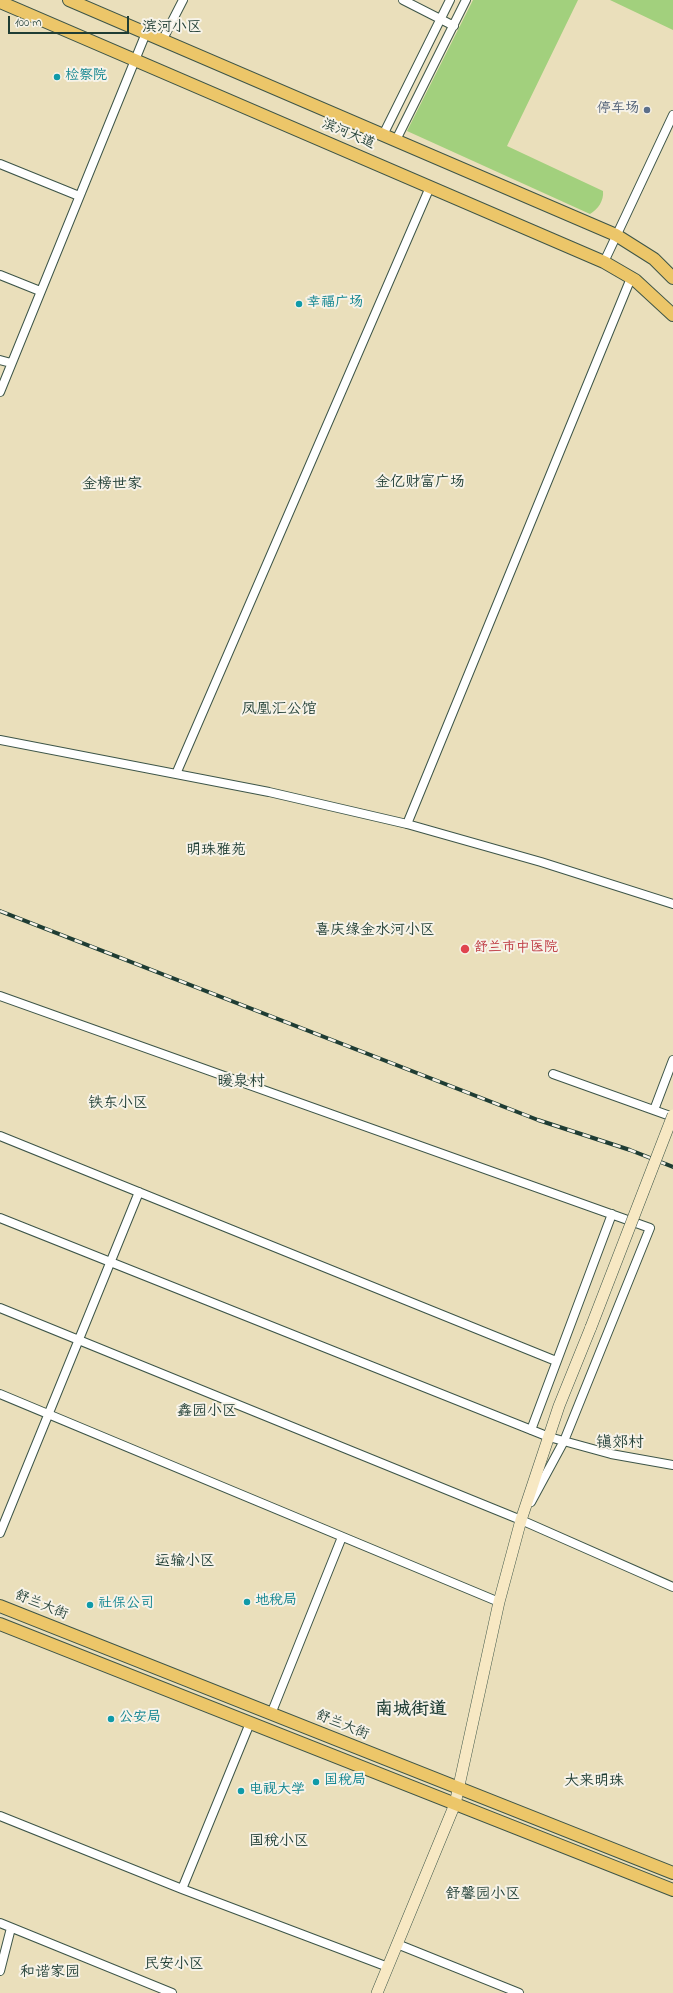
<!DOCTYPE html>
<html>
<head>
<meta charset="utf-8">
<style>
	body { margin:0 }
	#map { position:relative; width:673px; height:1993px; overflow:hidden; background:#eadfbb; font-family:"Indie Flower",sans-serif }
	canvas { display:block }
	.scale { position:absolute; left:8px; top:16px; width:121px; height:18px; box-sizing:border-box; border:2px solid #1f3d34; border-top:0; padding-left:5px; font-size:12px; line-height:14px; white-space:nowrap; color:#1f3d34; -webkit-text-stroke:3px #f7f3e8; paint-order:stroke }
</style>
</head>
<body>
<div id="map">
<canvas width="673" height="1993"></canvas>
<div class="scale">100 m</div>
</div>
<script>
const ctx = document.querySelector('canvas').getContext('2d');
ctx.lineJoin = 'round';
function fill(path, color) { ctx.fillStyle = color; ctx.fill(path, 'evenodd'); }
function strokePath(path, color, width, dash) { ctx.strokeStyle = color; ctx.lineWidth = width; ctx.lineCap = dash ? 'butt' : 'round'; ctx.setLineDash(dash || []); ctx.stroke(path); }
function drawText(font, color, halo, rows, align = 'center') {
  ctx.font = font + ' "Indie Flower","LXGW WenKai TC",sans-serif'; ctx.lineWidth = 4; ctx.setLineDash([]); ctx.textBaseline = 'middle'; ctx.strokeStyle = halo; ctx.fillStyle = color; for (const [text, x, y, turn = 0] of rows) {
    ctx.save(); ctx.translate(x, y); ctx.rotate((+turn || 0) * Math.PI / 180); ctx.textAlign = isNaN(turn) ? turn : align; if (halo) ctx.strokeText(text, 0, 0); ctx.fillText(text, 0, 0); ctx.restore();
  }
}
const green = new Path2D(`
	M 473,0 L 578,0 L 507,146 L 603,191 C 604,201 598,209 590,214 L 407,131 Z
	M 610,0 L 673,0 L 673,30 Z`);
const street = new Path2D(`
	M 403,0 L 454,26
	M 162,41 L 183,0
	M 383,135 L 450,0
	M 396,140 L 466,0
	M 0,164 L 79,196
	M 604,262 L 673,115
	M 0,275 L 40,291
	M 0,360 L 11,363
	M 0,392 L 146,33
	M 0,740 L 269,792 L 407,824 L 541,862 L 673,904
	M 176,774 L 430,187
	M 407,824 L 631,278
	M 0,996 L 650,1228 L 564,1441 L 531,1502
	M 553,1074 L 673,1117
	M 654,1110 L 673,1060
	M 0,1136 L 556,1361
	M 0,1218 L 549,1437 L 611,1454 L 673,1465
	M 0,1308 L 521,1520 L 673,1587
	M 0,1394 L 499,1602
	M 531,1430 L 612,1214
	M 0,1533 L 139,1192
	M 271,1714 L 342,1537
	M 0,1816 L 182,1889 L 388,1967
	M 182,1889 L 250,1723
	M 0,1923 L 172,1993
	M 397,1944 L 519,1993
	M 0,1971 L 11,1928`);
const secondary = new Path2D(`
	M 377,1993 L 455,1804 L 499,1602 L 521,1520 L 559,1406 L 591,1327`);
const primary = new Path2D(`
	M 69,0 L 616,235 L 654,259 L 673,278
	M 0,2 L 604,262 L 635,280 L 673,315
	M 0,1606 L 673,1873
	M 0,1624 L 673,1890`);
const rail = new Path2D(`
	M 0,911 L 538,1120 L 630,1150 L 673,1167`);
const secondaryBridge = new Path2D(`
	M 591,1327 L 673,1115`);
const markers = [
	[57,77,4,"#0f9aa8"],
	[647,110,4,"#5c6f8a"],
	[299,304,4,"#0f9aa8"],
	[465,949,5,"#e0444e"],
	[247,1602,4,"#0f9aa8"],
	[90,1605,4,"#0f9aa8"],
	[111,1719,4,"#0f9aa8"],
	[316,1782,4,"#0f9aa8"],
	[241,1791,4,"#0f9aa8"]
];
const cultureNames = [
	["检察院",65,77],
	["幸福广场",307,304],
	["地税局",255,1602],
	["社保公司",98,1605],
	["公安局",119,1719],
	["国税局",324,1782],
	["电视大学",249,1791]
];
const serviceNames = [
	["停车场",639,110]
];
const streetNames = [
	["滨河大道",348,135,23],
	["舒兰大街",41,1606,22],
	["舒兰大街",342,1726,22]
];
const healthNames = [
	["舒兰市中医院",474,949]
];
const neighbourhoodNames = [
	["滨河小区",172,29],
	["金亿财富广场",420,484],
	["金榜世家",112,486],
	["凤凰汇公馆",279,711],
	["明珠雅苑",216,852],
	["喜庆缘金水河小区",375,932],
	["铁东小区",118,1105],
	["鑫园小区",207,1413],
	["运输小区",185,1563],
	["大来明珠",594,1783],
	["国税小区",279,1843],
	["舒馨园小区",483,1896],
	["民安小区",174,1966],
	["和谐家园",50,1974]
];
const quarterNames = [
	["暖泉村",241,1083],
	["镇郊村",620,1444]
];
const districtNames = [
	["南城街道",411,1711]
];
fill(green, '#a2d07d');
strokePath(street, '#3d5548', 10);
strokePath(secondary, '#3d5548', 12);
strokePath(primary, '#3d5548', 14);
strokePath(street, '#fff', 8);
strokePath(secondary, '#f7e8c3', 11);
strokePath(primary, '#ecc669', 12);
strokePath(rail, '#1f3d34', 4);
strokePath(rail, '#f7f3e8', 2.5, [8]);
strokePath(secondaryBridge, '#3d5548', 12, []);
strokePath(secondaryBridge, '#f7e8c3', 11);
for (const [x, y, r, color] of markers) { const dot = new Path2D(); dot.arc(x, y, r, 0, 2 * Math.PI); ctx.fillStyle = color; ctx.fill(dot); strokePath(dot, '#f7f3e8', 1.5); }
drawText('14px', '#0d838f', '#f7f3e8', cultureNames, 'left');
drawText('14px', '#4e5e75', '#f7f3e8', serviceNames, 'right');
drawText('14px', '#1f3d34', '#f7f3e8', streetNames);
drawText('14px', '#be3a42', '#f7f3e8', healthNames, 'left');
drawText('15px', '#1f3d34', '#f7f3e8', neighbourhoodNames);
drawText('16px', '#1f3d34', '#f7f3e8', quarterNames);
drawText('bold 18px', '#1f3d34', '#f7f3e8', districtNames);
</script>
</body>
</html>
